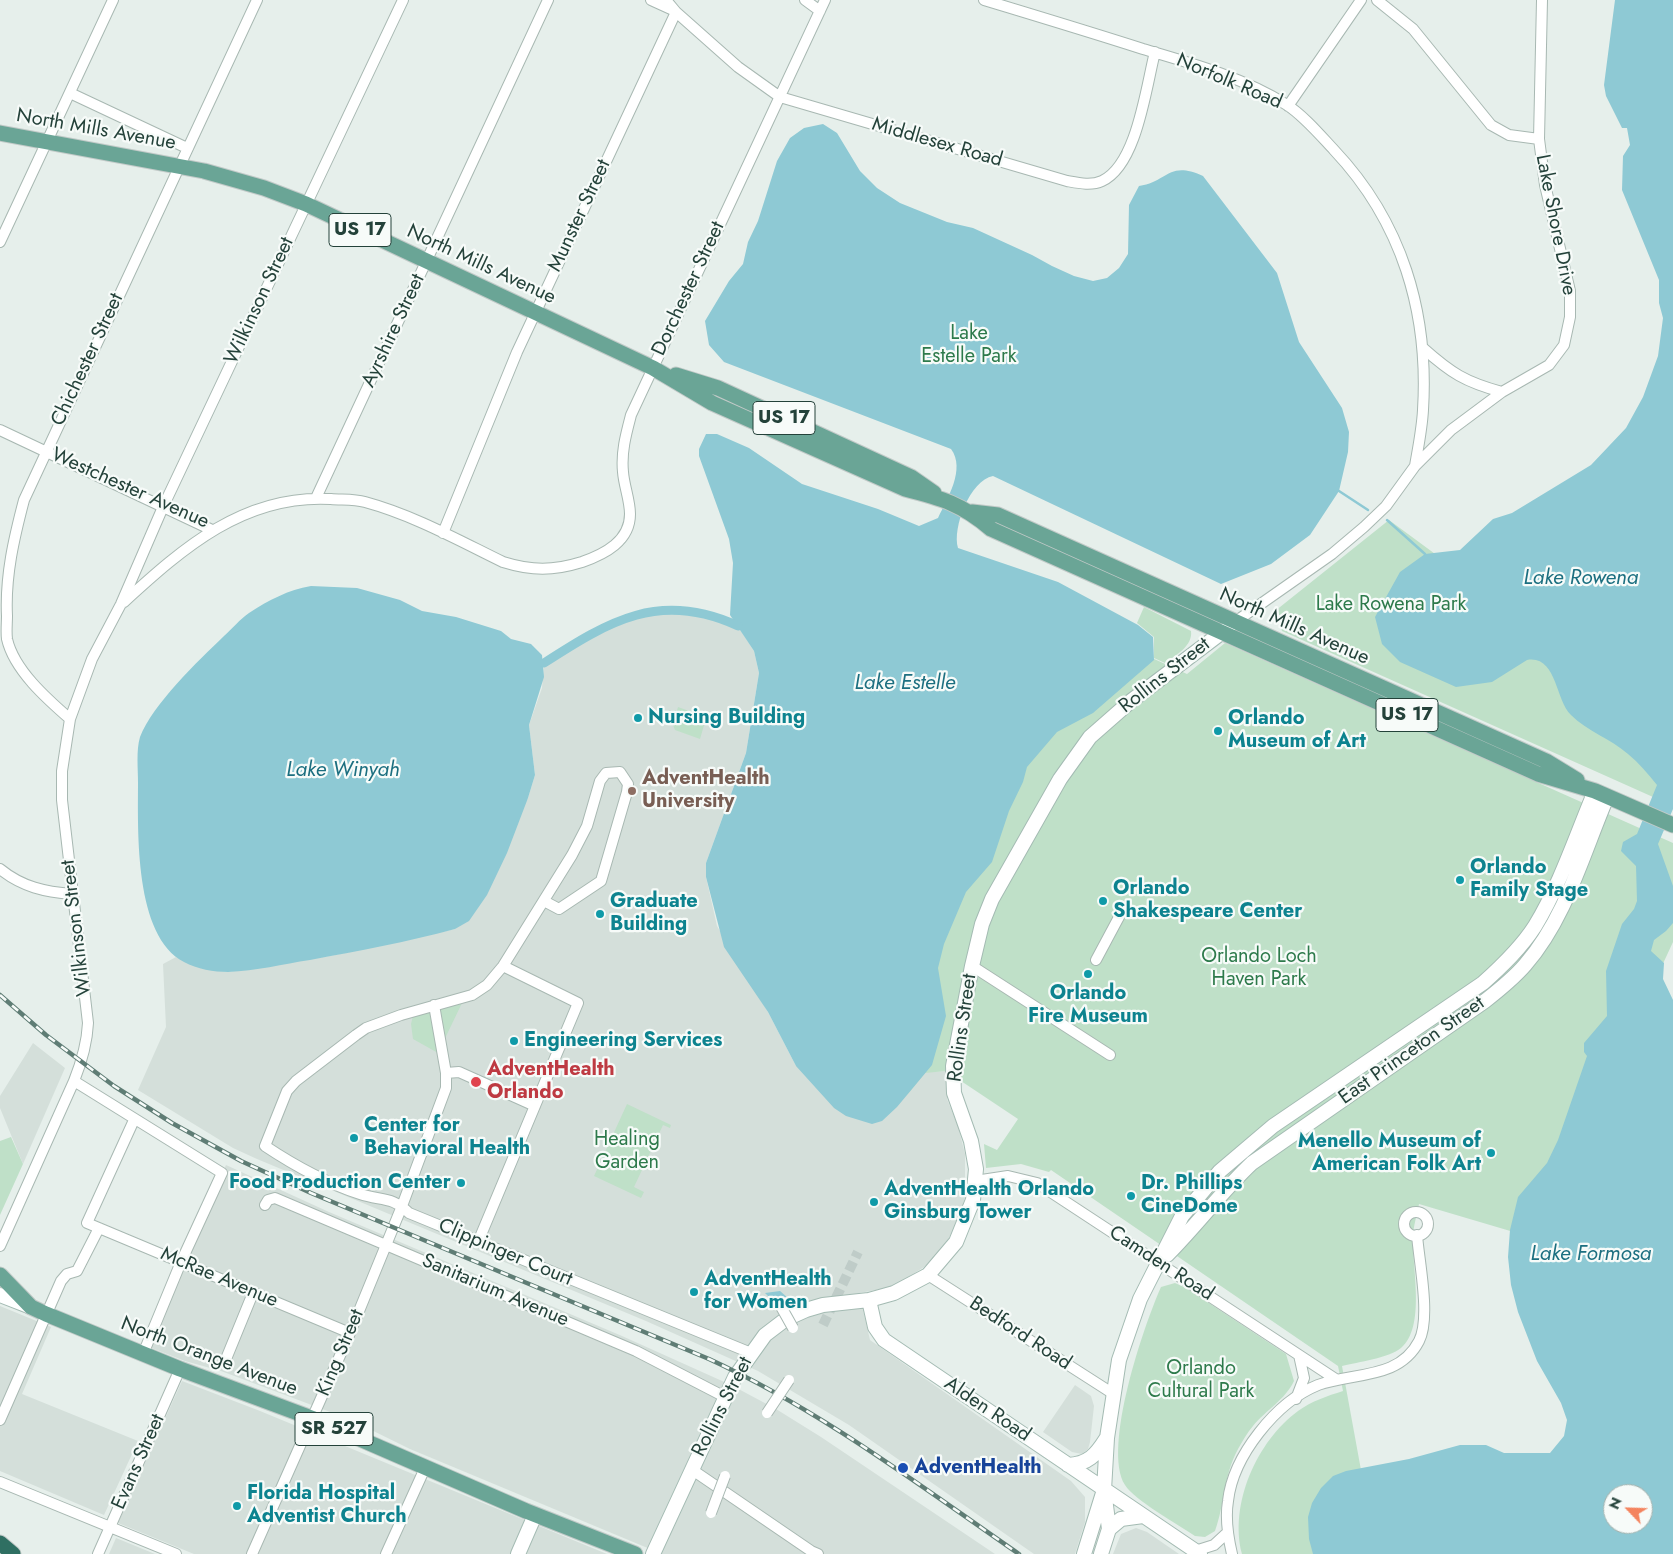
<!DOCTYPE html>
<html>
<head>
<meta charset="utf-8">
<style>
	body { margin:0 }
	#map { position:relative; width:1673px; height:1554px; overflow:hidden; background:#e6efeb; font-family:Jost,sans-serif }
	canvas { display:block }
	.north { position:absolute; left:1603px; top:1484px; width:50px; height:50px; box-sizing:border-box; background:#f7fbf9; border:1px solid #a3b1ad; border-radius:50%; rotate:294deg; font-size:14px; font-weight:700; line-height:20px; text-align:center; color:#24423a }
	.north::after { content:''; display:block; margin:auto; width:18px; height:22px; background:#f4845f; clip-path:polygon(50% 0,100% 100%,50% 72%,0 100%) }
</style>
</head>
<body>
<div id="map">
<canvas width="1673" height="1554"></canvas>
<div class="north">N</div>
</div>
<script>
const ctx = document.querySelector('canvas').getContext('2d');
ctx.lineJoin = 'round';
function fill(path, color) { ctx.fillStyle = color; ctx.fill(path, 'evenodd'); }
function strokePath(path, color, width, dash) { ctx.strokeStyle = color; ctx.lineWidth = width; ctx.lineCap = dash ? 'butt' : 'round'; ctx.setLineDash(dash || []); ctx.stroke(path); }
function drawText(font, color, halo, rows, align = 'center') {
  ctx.font = font + ' Jost,sans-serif'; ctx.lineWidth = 4.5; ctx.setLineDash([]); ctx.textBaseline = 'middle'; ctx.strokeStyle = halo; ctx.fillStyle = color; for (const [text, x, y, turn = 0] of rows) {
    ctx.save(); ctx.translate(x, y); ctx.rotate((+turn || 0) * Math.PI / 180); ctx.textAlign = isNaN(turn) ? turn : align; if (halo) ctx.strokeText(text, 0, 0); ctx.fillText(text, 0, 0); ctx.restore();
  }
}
const built = new Path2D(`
	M 660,609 L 714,615 L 738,626 L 754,651 L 759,673 L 746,753 L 706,863 L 706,877 L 717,926 L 768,1012 L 796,1066 L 926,1072 L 946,1071 L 947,1099 L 958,1126 L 965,1154 L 965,1198 L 959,1219 L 944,1247 L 924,1267 L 893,1287 L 859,1293 L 870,1340 L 1071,1481 L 1085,1497 L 1085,1522 L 1075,1554 L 1034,1554 L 849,1425 L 758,1371 L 646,1321 L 257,1159 L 233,1148 L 138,1090 L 166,1027 L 163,964 L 176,957 L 198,967 L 227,972 L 335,955 L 455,929 L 528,798 L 535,775 L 529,725 L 542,688 L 544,663 L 581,639 L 620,620 Z
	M 33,1043 L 65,1068 L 23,1164 L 0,1108 L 0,1096 Z
	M 226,1165 L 329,1212 L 622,1336 L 731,1385 L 776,1409 L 821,1437 L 995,1554 L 662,1554 L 410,1449 L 349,1419 L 221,1371 L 185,1361 L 149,1347 Z
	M 0,1306 L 51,1327 L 22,1394 L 138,1441 L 104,1515 L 0,1471 Z
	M 182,1381 L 260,1411 L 607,1554 L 194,1554 L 118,1523 Z
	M 1075,1385 L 1091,1396 L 1094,1406 L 1090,1442 L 1088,1449 L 1082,1454 L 1072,1452 L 1043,1432 Z
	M 1136,1528 L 1147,1532 L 1179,1554 L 1113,1554 L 1121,1534 Z
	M 116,1538 L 155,1554 L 109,1554 Z`);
const green = new Path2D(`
	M 1389,520 L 1446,562 L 1673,748 L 1653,797 L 1282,631 L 1275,611 Z
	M 1144,607 L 1191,631 C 1193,646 1176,655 1165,663 L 1154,658 L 1154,637 L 1137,623 Z
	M 1225,643 L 1673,843 L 1673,942 L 1648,996 L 1561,1246 L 1419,1204 C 1417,1215 1413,1227 1413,1238 C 1412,1268 1426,1327 1401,1348 C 1389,1358 1358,1362 1342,1366 L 1363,1481 L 1330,1554 L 1242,1554 C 1229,1504 1257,1441 1298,1411 C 1312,1401 1327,1396 1343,1391 L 1338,1366 L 1051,1170 L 1049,1172 L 1021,1164 L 986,1168 L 984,1144 L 997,1150 L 1018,1119 L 946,1071 L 925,1073 L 907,1095 L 926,995 L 998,777 L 1128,647 L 1187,674 Z
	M 678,707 L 700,715 L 707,715 L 700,739 L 675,730 L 673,725 Z
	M 459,1003 L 462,1003 L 438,1053 L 413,1039 L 411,1024 L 413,1016 Z
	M 627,1104 L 671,1125 L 670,1128 L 663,1125 L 634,1187 L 644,1192 L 641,1198 L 594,1176 Z
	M 11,1137 L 23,1164 L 0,1215 L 0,1141 Z
	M 1175,1283 L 1186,1288 L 1286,1354 L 1294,1381 C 1285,1400 1266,1410 1253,1426 C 1247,1433 1242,1442 1238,1449 C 1223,1477 1225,1503 1215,1531 L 1205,1537 L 1195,1536 C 1179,1525 1134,1500 1125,1485 C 1102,1448 1144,1325 1161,1287 Z`);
const water = new Path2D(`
	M 1615,0 L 1673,0 L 1673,809 L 1658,844 L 1673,886 L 1673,923 L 1666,931 L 1654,940 L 1651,951 L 1664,963 L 1663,979 L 1673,1000 L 1673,1554 L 1313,1554 L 1309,1539 L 1308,1517 L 1312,1503 L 1321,1488 L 1333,1476 L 1346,1471 L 1409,1459 L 1460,1445 L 1486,1445 L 1504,1453 L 1550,1453 L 1564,1436 L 1567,1420 L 1561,1403 L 1537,1361 L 1518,1312 L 1511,1285 L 1508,1257 L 1510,1230 L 1518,1197 L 1547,1163 L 1558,1140 L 1587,1056 L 1584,1052 L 1584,1043 L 1607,1016 L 1606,971 L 1622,924 L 1634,909 L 1637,901 L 1636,866 L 1621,851 L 1623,842 L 1637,834 L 1657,785 C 1648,774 1639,763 1628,754 C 1611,739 1587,731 1571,715 C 1555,700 1557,655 1527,660 L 1492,682 L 1456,687 L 1400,662 L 1382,644 L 1375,617 L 1400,572 L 1425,554 L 1460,550 L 1493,519 L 1512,513 L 1591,465 L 1626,428 L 1643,397 L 1658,356 L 1663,318 L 1659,303 L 1659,280 L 1622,190 L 1623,156 L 1630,145 L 1627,128 L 1622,128 L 1606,96 L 1604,85 ZM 1613,1494 L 1643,1494 L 1643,1524 L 1613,1524 Z
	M 823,124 L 837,133 L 860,171 L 877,188 L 900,203 L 947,222 L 973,228 L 1032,255 L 1052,266 L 1074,276 L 1093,281 L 1107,278 L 1119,268 L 1128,254 L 1129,205 L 1139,186 C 1168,182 1168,160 1203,176 L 1277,273 L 1299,342 L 1342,408 L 1349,432 L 1348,452 L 1339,491 L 1310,535 L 1271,564 L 1221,584 L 993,476 C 970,480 952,528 958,548 L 1058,582 L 1138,625 L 1153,637 L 1154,660 L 1093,713 L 1057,732 L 1027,767 L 1023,782 L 1009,811 L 992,862 L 966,892 L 944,944 L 938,968 L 946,1016 L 932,1065 L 897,1107 L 882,1121 L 872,1124 L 846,1116 L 834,1108 L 796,1066 L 768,1012 L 724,947 L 706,877 L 706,863 L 746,753 L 759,673 L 754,651 L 730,615 L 733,563 L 729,539 L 699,456 L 699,449 L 706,434 L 717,434 L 749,448 L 802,484 L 878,509 L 919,526 L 938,518 C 947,499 966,469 951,449 L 724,362 L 709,345 L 705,321 L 729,281 L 743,264 L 748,242 L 758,221 L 777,161 L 790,138 L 804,128 Z
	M 311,586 L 357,588 L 400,600 L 422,611 L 456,617 L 501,631 L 511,639 L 531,644 L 542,655 L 544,677 L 529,725 L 535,775 L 528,798 L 507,853 L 487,895 L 469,921 L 455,929 C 407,942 358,951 310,960 C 283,964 256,971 228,972 C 214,972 197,969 184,962 C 134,936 138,831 138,783 C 138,769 136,750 140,737 C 153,704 198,661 224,636 C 232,629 240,619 249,613 C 269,600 288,590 311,586 Z
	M 780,1291 L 788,1298 L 769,1309 L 769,1297 L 765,1293 Z`);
const stream = new Path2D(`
	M 1339,491 L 1368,510
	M 1387,520 L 1425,554`);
const canal = new Path2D(`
	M 544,663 C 609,621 660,590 738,626`);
const streetTunnel = new Path2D(`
	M 823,1325 L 858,1252`);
const street = new Path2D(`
	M 651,0 L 673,10
	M 666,0 L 676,12 L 738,67 L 780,97 L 1067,181 C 1078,183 1091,186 1102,181 C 1137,165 1146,87 1155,52
	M 805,0 L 820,11
	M 984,0 C 1037,16 1090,32 1143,49 C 1191,63 1245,78 1287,105 C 1304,116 1320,135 1334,150 C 1402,222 1429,312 1423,410 C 1422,429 1418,448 1415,466
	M 1377,0 L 1413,29 L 1491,125 L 1509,135 L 1539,139
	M 70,93 L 187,148
	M 1288,106 L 1361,0
	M 0,242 L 113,0
	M 1423,348 C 1451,373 1465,382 1502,392
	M 0,430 L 212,530
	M 316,498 L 548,0
	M 443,533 L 517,352 L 676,12
	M 124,602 C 183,548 244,494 331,499 C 341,500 354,499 365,502 C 413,515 458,540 503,562 C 532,571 553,571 582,562 C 605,554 630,541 630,514 C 630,500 624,486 623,472 C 621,452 626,434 631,415 L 825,0
	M 1235,622 L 1332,554 L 1364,527 L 1386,506 L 1415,466 L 1451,430 L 1502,392 L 1549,365 L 1564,345 L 1570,317 L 1570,291 L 1545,185 L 1539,139 L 1542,0
	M 70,719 C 47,699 14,670 7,639 C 6,632 7,623 7,616 C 5,576 14,538 24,500 L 257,0
	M 0,869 C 22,887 45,892 73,894
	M 544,901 L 559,909 L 601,881 L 627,792 L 628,784 L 620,772 L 606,773 L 600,781 L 587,826 L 572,855 L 503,966 L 487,985 L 472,995 L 401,1015 L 366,1028 L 356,1035 L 296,1081 L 287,1091 L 265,1146 C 295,1166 326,1183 360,1194 C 381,1201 392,1196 409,1213 L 751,1353
	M 1096,960 L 1119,917
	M 972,966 L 1110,1055
	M 446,1073 L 459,1072 L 535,1106
	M 74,1081 L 222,1173 L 181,1262 L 143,1354
	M 134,1120 L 87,1223 L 350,1333
	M 975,1181 L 1008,1176 L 1037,1183 L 1337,1380
	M 265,1205 L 268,1200 L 275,1198 L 636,1351 L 725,1397
	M1404 1224a12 12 0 1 1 24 0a12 12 0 1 1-24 0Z
	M 478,1242 L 578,1003 L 503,966
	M 0,1246 L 74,1081 C 82,1061 87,1044 88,1023 L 62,800 L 62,771 L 70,719 L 92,659 L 121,604 L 163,507 L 403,0
	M 928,1275 L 1112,1393
	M 226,1359 L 253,1293
	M 1296,1399 L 1304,1378 L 1299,1355
	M 0,1420 L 61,1281 L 67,1274 L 77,1271 L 99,1228
	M 691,1469 L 811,1551 L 818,1554
	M 0,1482 L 176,1554
	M 1195,1551 L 1214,1545 L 1227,1533
	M 98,1554 L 180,1369
	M 252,1554 L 350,1333 L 402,1206 L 446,1088 L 446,1073 L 434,1005
	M 386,1554 L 425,1468
	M 1232,1554 C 1228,1537 1225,1519 1228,1501 C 1233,1456 1276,1402 1318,1385 C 1353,1372 1399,1380 1419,1341 C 1431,1318 1419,1262 1417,1235`);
const secondary = new Path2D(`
	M 1167,1255 C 1197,1225 1222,1191 1252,1163 L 1485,1001 C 1499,990 1513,979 1525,965 C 1566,918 1583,853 1607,797
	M 0,1295 L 31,1307
	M 869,1300 L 875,1327 L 884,1340 L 1200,1554
	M 1068,1465 C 1088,1464 1096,1455 1106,1439
	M 1109,1529 L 1121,1519 L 1143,1516
	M 518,1554 L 535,1515
	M 653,1554 L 735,1377 L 765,1335 L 786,1319 L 806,1310 L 823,1305 L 869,1300 L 894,1293 L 928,1275 L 956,1242 L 973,1200 L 976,1169 L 971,1141 L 954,1093 L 953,1066 L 972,966 L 982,924 L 992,899 L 1060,779 L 1090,737 L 1131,701 L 1229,627
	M 1084,1554 L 1103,1493
	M 1101,1554 L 1109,1529 L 1104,1490 L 1107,1438 L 1119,1360 L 1140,1299 L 1182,1216 L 1220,1171 L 1273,1126 L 1483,983 C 1502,966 1521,948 1535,926 C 1560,885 1576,836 1595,791`);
const primary = new Path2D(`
	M 0,133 L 204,171 L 264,188 L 306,204 L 653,368 L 712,403 L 905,489 C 941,498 962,504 991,529 L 1538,774 L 1595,791 L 1673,825
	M 676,375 L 718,388 L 911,477 L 934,493
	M 972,512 L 998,515 L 1546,761 L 1577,780
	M 0,1275 L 31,1307 L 46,1314 L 180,1369 L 314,1419 L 526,1511 L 635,1554`);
const highway = new Path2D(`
	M 0,1543 L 13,1554`);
const rail = new Path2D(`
	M 0,995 L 46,1035 L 114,1086 L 172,1123 L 241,1161 L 311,1193 L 709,1359 C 820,1410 919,1485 1019,1554`);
const streetBridge = new Path2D(`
	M 779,1303 L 793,1328
	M 767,1413 L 789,1380
	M 711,1513 L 725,1476`);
const markers = [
	[638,718,5,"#0f9aa8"],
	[1218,731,5,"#0f9aa8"],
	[632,791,5,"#8d6e63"],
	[1460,880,5,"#0f9aa8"],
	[1103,901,5,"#0f9aa8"],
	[600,914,5,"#0f9aa8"],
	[1088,974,5,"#0f9aa8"],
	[514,1041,5,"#0f9aa8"],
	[476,1082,6,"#e0444e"],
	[354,1138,5,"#0f9aa8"],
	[1491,1153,5,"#0f9aa8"],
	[461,1183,5,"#0f9aa8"],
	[1131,1196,5,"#0f9aa8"],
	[874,1202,5,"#0f9aa8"],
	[694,1292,5,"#0f9aa8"],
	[903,1468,6,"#1a4fb4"],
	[237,1506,5,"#0f9aa8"]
];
const shields = [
	[360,230,62],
	[784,418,62],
	[1407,715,62],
	[334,1429,78]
];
const shieldNames = [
	["US 17",360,230],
	["US 17",784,418],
	["US 17",1407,715],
	["SR 527",334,1429]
];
const streetNames = [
	["Norfolk Road",1229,82,23],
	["North Mills Avenue",96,130,10],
	["Middlesex Road",937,143,16],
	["Munster Street",580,216,-65],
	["Lake Shore Drive",1555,225,79],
	["North Mills Avenue",481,265,25],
	["Dorchester Street",689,289,-65],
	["Wilkinson Street",260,301,-65],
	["Ayrshire Street",394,331,-65],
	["Chichester Street",88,360,-65],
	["Westchester Avenue",130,489,24],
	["North Mills Avenue",1294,627,24],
	["Rollins Street",1165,676,-38],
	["Wilkinson Street",77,928,-97],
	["Rollins Street",963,1028,-82],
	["East Princeton Street",1412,1051,-35],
	["Clippinger Court",505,1253,23],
	["Camden Road",1161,1264,33],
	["McRae Avenue",219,1278,23],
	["Sanitarium Avenue",495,1291,23],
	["Bedford Road",1020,1334,33],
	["King Street",341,1353,-67],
	["North Orange Avenue",209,1357,21],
	["Rollins Street",723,1407,-63],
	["Alden Road",987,1410,34],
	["Evans Street",139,1462,-66]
];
const parkNames = [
	["Lake",969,334],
	["Estelle Park",969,357],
	["Lake Rowena Park",1391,605],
	["Orlando Loch",1259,957],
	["Haven Park",1259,980],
	["Healing",627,1140],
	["Garden",627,1163],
	["Orlando",1201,1369],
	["Cultural Park",1201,1392]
];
const cultureNames = [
	["Nursing Building",648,718],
	["Orlando",1228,719],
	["Museum of Art",1228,742],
	["Orlando",1470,868],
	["Family Stage",1470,891],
	["Orlando",1113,889],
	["Shakespeare Center",1113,912],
	["Graduate",610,902],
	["Building",610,925],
	["Orlando",1088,994,"center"],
	["Fire Museum",1088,1017,"center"],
	["Engineering Services",524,1041],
	["Center for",364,1126],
	["Behavioral Health",364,1149],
	["Menello Museum of",1481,1142,"right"],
	["American Folk Art",1481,1165,"right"],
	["Food Production Center",451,1183,"right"],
	["Dr. Phillips",1141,1184],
	["CineDome",1141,1207],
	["AdventHealth Orlando",884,1190],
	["Ginsburg Tower",884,1213],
	["AdventHealth",704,1280],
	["for Women",704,1303],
	["Florida Hospital",247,1494],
	["Adventist Church",247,1517]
];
const educationNames = [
	["AdventHealth",642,779],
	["University",642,802]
];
const healthNames = [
	["AdventHealth",487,1070],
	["Orlando",487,1093]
];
const transitNames = [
	["AdventHealth",914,1468]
];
const waterNames = [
	["Lake Rowena",1581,579],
	["Lake Estelle",905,684],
	["Lake Winyah",343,771],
	["Lake Formosa",1591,1255]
];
fill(built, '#d4dfda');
fill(green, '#bfe0c8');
fill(water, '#8ec9d4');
strokePath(stream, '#8ec9d4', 2.5);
strokePath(canal, '#8ec9d4', 9);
strokePath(streetTunnel, '#bfccc8', 10, [10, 5]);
strokePath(street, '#a8b8b2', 12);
strokePath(secondary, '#a4bbb3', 16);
strokePath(primary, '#c2cac8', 17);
strokePath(highway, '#c2cac8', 17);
strokePath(street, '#fff', 10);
strokePath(secondary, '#fff', 14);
strokePath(primary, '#6aa596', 15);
strokePath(highway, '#2f6f62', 15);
strokePath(rail, '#5f7d75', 4.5);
strokePath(rail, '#f7fbf9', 2.5, [8]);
strokePath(streetBridge, '#a8b8b2', 12, []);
strokePath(streetBridge, '#fff', 10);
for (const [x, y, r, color] of markers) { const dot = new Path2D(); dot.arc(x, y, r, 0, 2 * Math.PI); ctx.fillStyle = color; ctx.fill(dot); strokePath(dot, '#f7fbf9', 2); }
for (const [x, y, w] of shields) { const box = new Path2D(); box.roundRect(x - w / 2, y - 16.5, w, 33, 4); ctx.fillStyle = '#f7fbf9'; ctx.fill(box); strokePath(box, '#24423a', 1); }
drawText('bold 19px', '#24423a', null, shieldNames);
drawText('20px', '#24423a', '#f7fbf9', streetNames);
drawText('20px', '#2d7a4b', '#f7fbf9', parkNames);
drawText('bold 20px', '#0d838f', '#f7fbf9', cultureNames, 'left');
drawText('bold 20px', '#785e54', '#f7fbf9', educationNames, 'left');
drawText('bold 20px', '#be3a42', '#f7fbf9', healthNames, 'left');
drawText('bold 20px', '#164399', '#f7fbf9', transitNames, 'left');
drawText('italic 21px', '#1c6f80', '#f7fbf9', waterNames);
</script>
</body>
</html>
